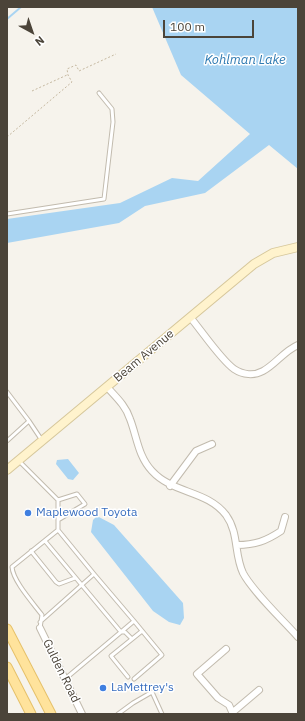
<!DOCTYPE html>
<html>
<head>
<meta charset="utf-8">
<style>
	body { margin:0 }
	#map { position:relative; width:305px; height:721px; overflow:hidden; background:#f6f3ec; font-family:"IBM Plex Sans",sans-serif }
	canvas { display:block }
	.frame { position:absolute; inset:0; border:8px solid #4b4439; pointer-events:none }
	.north { position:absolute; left:12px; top:12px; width:40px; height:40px; -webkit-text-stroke:3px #fff; paint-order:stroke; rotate:140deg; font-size:11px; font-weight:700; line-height:16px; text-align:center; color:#4b4439 }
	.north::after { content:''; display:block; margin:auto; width:14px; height:18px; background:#4b4439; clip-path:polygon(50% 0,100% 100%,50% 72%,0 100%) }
	.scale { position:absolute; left:163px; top:20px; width:91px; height:18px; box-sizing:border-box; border:2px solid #4b4439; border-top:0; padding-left:5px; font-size:12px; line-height:14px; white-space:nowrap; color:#4b4439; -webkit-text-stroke:3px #fff; paint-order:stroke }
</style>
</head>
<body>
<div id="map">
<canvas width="305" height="721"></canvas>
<div class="frame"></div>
<div class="north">N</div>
<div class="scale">100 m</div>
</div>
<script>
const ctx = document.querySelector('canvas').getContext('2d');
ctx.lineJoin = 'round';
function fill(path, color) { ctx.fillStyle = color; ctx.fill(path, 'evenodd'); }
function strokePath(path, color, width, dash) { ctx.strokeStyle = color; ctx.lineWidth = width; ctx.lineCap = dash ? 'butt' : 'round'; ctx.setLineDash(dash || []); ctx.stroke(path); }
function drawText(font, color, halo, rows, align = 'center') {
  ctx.font = font + ' "IBM Plex Sans",sans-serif'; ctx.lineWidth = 3; ctx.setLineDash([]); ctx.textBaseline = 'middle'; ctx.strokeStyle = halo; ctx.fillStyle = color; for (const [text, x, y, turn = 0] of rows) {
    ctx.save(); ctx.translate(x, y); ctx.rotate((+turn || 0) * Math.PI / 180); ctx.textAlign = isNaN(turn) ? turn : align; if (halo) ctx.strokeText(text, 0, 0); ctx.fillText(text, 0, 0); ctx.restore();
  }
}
const water = new Path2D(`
	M 152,7 L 298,7 L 298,169 L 269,145 L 205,193 L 145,206 L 119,223 L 7,243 L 7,219 L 120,203 L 172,178 L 198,181 L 250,134 L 181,75 Z
	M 68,459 L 79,473 L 73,480 L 68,479 L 56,464 L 57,460 Z
	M 97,516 L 114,525 L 183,603 L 184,618 L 180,625 L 169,622 L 153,611 L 91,532 L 93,520 Z`);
const stream = new Path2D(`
	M 7,19 L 21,7`);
const path = new Path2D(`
	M 32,91 L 67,75
	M 7,137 L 72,82 L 68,75 L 67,69 L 76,65 L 79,71 L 116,54`);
const lane = new Path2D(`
	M 7,214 L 104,199 L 113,122 L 112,109 L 99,93
	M 7,392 L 29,421
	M 7,441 L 29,421 L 41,439
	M 20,462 L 58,500 L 58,530 L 12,567 C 13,581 33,603 42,615 L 40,628
	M 58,500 L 77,494 L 85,504 L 58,520
	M 45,541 L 121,632 L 65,679
	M 31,551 L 56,582 L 59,584 L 75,578
	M 94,574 L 134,621 L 121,632
	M 40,622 L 94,574 L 58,530
	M 121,632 L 125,632 L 132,639
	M 128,677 L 111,656 L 142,631
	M 134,679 L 162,655 L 134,621
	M 118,714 L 133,703 L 152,692 L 162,714`);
const street = new Path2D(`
	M 190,317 C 201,330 221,360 234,369 C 243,375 254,376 263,371 C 276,364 284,351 298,345
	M 107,387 C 116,397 126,406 130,419 C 137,437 138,456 152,471 C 173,494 207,490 226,515 C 239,533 234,554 243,573 C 253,592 283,620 298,637
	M 170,486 L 196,451 L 212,444
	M 237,545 C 255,545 266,541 281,531 L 285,517
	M 40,628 L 82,714
	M 226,649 L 197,674 L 218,698 L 229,705 L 233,714
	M 233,712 L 259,690`);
const secondary = new Path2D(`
	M 7,470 L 254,264 L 273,253 L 298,247`);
const primary = new Path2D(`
	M 7,629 L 51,714
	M 7,667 L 31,714`);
const markers = [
	[28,513,4,"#3f7fe0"],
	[103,688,4,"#3f7fe0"]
];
const streetNames = [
	["Beam Avenue",144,356,-40],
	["Gulden Road",61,671,64]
];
const shopNames = [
	["Maplewood Toyota",36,513],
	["LaMettrey's",111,688]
];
const waterNames = [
	["Kohlman Lake",245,60]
];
fill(water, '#a9d4f2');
strokePath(stream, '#a9d4f2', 2);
strokePath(lane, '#c2bbae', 5);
strokePath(street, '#c2bbae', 8);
strokePath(secondary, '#d6c79b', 10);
strokePath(primary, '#e6c16a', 11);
strokePath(path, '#c4b79f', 1, [2, 2]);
strokePath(lane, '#fff', 3);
strokePath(street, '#fff', 6);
strokePath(secondary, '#fff3cd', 8);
strokePath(primary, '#ffe39c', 9);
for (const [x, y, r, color] of markers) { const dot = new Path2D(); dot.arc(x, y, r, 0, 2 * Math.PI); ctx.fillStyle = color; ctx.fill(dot); strokePath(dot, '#fff', 1.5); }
drawText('12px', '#4b4439', '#fff', streetNames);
drawText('12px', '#366cbe', '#fff', shopNames, 'left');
drawText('italic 13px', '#2e7ab2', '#fff', waterNames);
</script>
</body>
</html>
